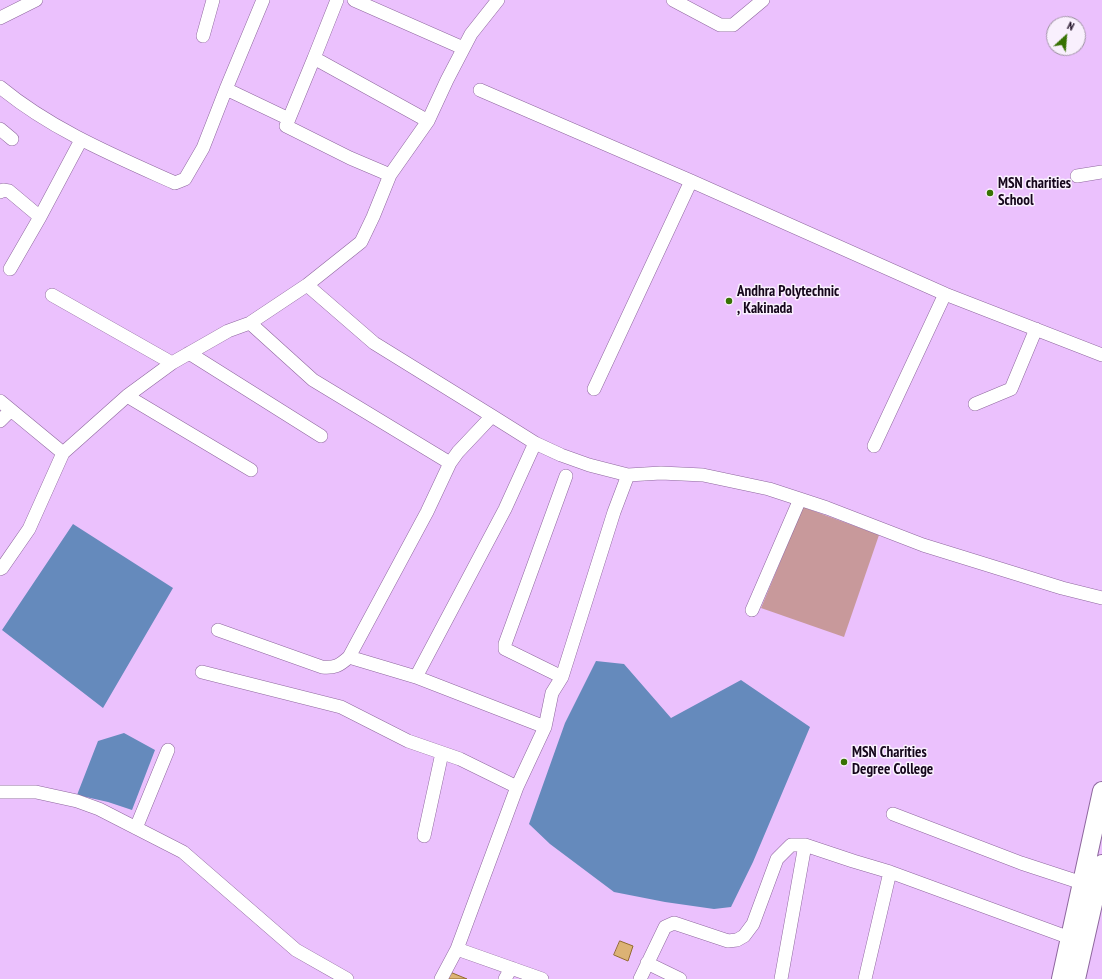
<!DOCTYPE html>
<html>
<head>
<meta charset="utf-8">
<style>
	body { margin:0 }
	#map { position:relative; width:1102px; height:979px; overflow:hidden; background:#ebc1fd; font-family:"PT Sans Narrow",sans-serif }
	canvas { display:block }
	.north { position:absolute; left:1046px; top:16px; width:40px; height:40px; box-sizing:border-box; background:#f9f0fd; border:1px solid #9e92a3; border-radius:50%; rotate:26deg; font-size:11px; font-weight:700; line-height:16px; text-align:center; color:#15061b }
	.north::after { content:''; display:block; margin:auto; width:14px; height:18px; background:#377203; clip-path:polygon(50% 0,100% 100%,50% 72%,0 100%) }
</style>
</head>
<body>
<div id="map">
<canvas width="1102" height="979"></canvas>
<div class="north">N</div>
</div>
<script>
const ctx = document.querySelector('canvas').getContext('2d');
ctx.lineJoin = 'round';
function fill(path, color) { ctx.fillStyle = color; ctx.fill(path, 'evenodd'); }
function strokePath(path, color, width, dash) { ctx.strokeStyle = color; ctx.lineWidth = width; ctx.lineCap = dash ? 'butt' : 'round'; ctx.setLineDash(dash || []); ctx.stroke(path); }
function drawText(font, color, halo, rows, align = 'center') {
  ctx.font = font + ' "PT Sans Narrow",sans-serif'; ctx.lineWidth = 3; ctx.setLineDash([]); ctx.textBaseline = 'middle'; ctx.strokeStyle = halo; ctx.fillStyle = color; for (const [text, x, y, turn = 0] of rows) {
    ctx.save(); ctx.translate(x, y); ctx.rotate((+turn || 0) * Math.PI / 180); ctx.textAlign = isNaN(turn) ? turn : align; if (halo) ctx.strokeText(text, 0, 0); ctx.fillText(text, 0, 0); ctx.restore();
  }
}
const green = new Path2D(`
	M 803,507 L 879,535 L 844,637 L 761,608 Z`);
const water = new Path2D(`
	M 73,524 L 173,588 L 103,708 L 2,630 Z
	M 596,661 L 624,664 L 671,718 L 741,680 L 810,727 L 753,862 L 731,907 L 714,909 L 665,902 L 614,892 L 550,844 L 529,824 L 565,723 Z
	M 124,733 L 155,750 L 132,810 L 108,802 L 77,795 L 98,741 Z`);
const building = new Path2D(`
	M 620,941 L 633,946 L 628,961 L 614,955 Z
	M 450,972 L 467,979 L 447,979 Z`);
const minor = new Path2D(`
	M 263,0 L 226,89 L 289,119
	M 337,0 L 314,58 L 428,121 L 447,80 L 471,34 L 498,0
	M 354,0 L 463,48
	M 673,0 L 720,25 L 733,25 L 763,0
	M 0,18 L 36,0
	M 203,36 L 213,0
	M 314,58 L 286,126 L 350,158 L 390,175 L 428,121
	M 0,87 C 52,130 115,156 175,183 L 185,179 L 203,148 L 226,89
	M 480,90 L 691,181 L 945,294 L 1102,355
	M 0,129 L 12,139
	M 1077,176 L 1102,172
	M 0,192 L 3,190 L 9,191 L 40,217
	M 10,269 L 40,217 L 81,140
	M 52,295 L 172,363
	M 250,323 L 313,380 L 450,463 L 458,452 L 492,416 L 374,343 L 307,285
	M 189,353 L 321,436
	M 594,389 L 691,181
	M 127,396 L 251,470
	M 0,401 L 63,453
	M 975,404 L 1011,389 L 1036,329
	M 0,421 L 11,410
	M 874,446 L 945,294
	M 450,463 L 427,512 L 349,657 L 416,677 L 505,509 L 535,443 L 492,416
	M 628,475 L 661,473 L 703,475 L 769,489 L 827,508 L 923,545 L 1062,588 L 1102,598
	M 0,569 L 2,568 L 29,529 L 63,453 L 127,396 L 172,363 L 228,331 L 250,323 L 307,285 L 361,242 L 373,217 L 390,175
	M 752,610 L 800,499
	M 218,630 L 322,667 C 335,668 339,666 349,657
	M 202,672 L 341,707 L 408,741 L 460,759 L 517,787 L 545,727 L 552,693 L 562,677 L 614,512 L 628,475 L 589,465 L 561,455 L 535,443
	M 416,677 L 545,727
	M 562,677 L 505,649 L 505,644 L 566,476
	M 0,792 L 36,792 L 77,801 L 99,809 L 183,852 L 296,950 L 347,979
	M 893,814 L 1021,863 L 1082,883
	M 136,828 L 168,750
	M 424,836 L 442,753
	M 457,949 L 517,787
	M 647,963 L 680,979
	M 441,979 L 457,949 L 542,979
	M 505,979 L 511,968
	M 640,979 L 665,927 L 674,923 L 728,941 L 737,940 L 744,936 L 753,924 L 777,859 L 791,845 L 805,845 L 853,861 L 890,872 L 1070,938
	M 781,979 L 805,845
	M 865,979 L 890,872`);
const highway = new Path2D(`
	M 1061,979 L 1102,791
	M 1076,979 L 1102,864`);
const markers = [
	[990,193,4,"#377203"],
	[729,301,4,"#377203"],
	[844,762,4,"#377203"]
];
const poiNames = [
	["MSN charities",998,184],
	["School",998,201],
	["Andhra Polytechnic",737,292],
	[", Kakinada",737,309],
	["MSN Charities",852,753],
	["Degree College",852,770]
];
fill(green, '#c8999b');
fill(water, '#658abc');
fill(building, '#dcb274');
strokePath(building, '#926b2d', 1);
strokePath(minor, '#8e679e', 14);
strokePath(highway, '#8e679e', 20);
strokePath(minor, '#fff', 13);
strokePath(highway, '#fff', 18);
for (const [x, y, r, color] of markers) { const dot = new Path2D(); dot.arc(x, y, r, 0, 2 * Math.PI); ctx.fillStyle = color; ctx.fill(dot); strokePath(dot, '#f9f0fd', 1.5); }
drawText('bold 15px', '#15061b', '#f9f0fd', poiNames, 'left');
</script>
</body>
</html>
